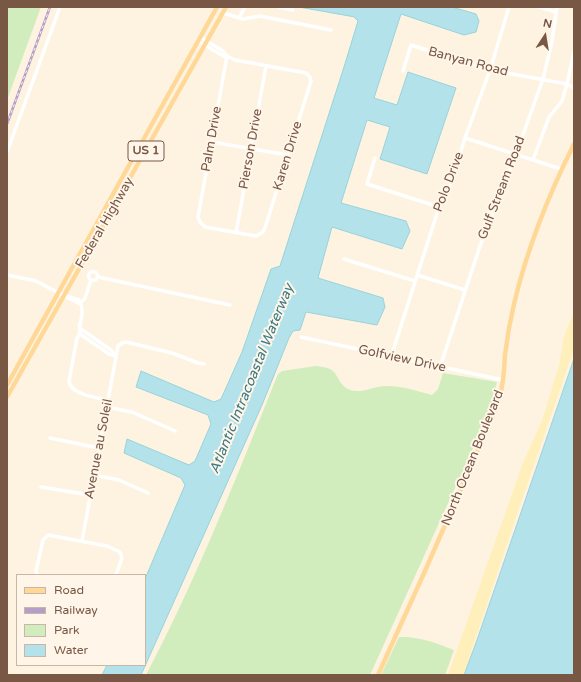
<!DOCTYPE html>
<html>
<head>
<meta charset="utf-8">
<style>
	body { margin:0 }
	#map { position:relative; width:581px; height:682px; overflow:hidden; background:#fef3e0; font-family:"Varela Round",sans-serif }
	canvas { display:block }
	.frame { position:absolute; inset:0; border:8px solid #785745; pointer-events:none }
	.legend { position:absolute; left:16px; top:574px; width:130px; height:92px; box-sizing:border-box; background:#fff6e9; border:1px solid #c9b6a7; margin:0; padding:5px 7px; list-style:none; font-size:12px; color:#785745 }
	.legend li { display:flex; align-items:center; gap:8px; height:20px }
	.legend b { width:20px; border:1px solid #c9b6a7 }
	.north { position:absolute; left:525px; top:16px; width:40px; height:40px; -webkit-text-stroke:3px #fff6e9; paint-order:stroke; rotate:12deg; font-size:11px; font-weight:700; line-height:16px; text-align:center; color:#785745 }
	.north::after { content:''; display:block; margin:auto; width:14px; height:18px; background:#785745; clip-path:polygon(50% 0,100% 100%,50% 72%,0 100%) }
</style>
</head>
<body>
<div id="map">
<canvas width="581" height="682"></canvas>
<div class="frame"></div>
<ul class="legend">
<li><b style="height:5px;background:#ffd897"></b>Road</li>
<li><b style="height:5px;background:#b59ec8"></b>Railway</li>
<li><b style="height:11px;background:#d1edbd"></b>Park</li>
<li><b style="height:11px;background:#b3e2ea"></b>Water</li>
</ul>
<div class="north">N</div>
</div>
<script>
const ctx = document.querySelector('canvas').getContext('2d');
ctx.lineJoin = 'round';
function fill(path, color) { ctx.fillStyle = color; ctx.fill(path, 'evenodd'); }
function strokePath(path, color, width, dash) { ctx.strokeStyle = color; ctx.lineWidth = width; ctx.lineCap = dash ? 'butt' : 'round'; ctx.setLineDash(dash || []); ctx.stroke(path); }
function drawText(font, color, halo, rows, align = 'center') {
  ctx.font = font + ' "Varela Round",sans-serif'; ctx.lineWidth = 4; ctx.setLineDash([]); ctx.textBaseline = 'middle'; ctx.strokeStyle = halo; ctx.fillStyle = color; for (const [text, x, y, turn = 0] of rows) {
    ctx.save(); ctx.translate(x, y); ctx.rotate((+turn || 0) * Math.PI / 180); ctx.textAlign = isNaN(turn) ? turn : align; if (halo) ctx.strokeText(text, 0, 0); ctx.fillText(text, 0, 0); ctx.restore();
  }
}
const green = new Path2D(`
	M 7,7 L 41,7 L 7,100 Z
	M 316,366 C 322,367 329,367 334,372 C 339,378 341,387 350,390 C 362,394 374,386 386,386 C 402,386 418,391 432,395 L 438,389 L 443,373 L 497,382 L 489,413 L 370,675 L 146,675 C 197,578 237,476 278,374 L 282,371 Z
	M 399,637 C 419,636 436,643 454,650 L 445,675 L 381,675 Z`);
const sand = new Path2D(`
	M 574,312 L 574,349 L 517,514 L 466,667 L 463,675 L 448,675 L 523,463 L 543,418 L 560,362 L 564,336 Z`);
const water = new Path2D(`
	M 299,7 L 452,7 L 476,14 L 479,21 L 476,32 L 464,35 L 401,14 L 374,98 L 397,105 L 408,72 L 456,88 L 427,174 L 380,159 L 390,127 L 367,120 L 341,203 L 406,221 L 410,231 L 402,249 L 332,227 L 318,278 L 383,298 L 385,307 L 377,325 L 306,312 L 300,330 L 293,331 L 289,338 L 262,405 L 141,675 L 102,675 L 107,665 L 145,665 L 145,579 L 185,485 L 181,478 L 124,453 L 127,439 L 189,465 L 195,461 L 211,424 L 208,415 L 136,387 L 141,371 L 214,402 L 221,399 L 242,352 L 271,269 L 280,266 L 344,67 L 358,21 L 354,17 Z
	M 574,359 L 574,675 L 464,675 L 477,640 Z`);
const minor = new Path2D(`
	M 279,7 L 293,10
	M 539,7 L 556,12
	M 223,13 L 243,19 L 260,16 L 331,30
	M 239,18 L 245,7
	M 200,37 L 223,51 L 227,56
	M 198,41 L 225,57 L 227,56 L 235,60 L 306,73 L 310,77 L 311,81 L 265,228 L 263,232 L 256,236 L 205,227 L 200,222 L 198,217 L 227,56
	M 403,71 L 411,45 L 490,70 L 567,84 L 574,88
	M 465,138 L 561,169
	M 212,142 L 288,155
	M 7,152 L 60,7
	M 375,158 L 367,184 L 439,207
	M 533,160 L 549,117 L 562,101 L 567,84 L 574,51
	M 236,233 L 266,66
	M 344,259 L 415,281
	M88.5 276a4.5 4.5 0 1 1 9 0a4.5 4.5 0 1 1-9 0Z
	M 7,275 L 36,281 L 80,304
	M 417,275 L 465,290
	M 98,277 L 230,305
	M 64,295 L 79,300 C 80,303 82,306 82,310 C 83,318 78,325 80,334 L 109,354 L 116,356
	M 80,304 L 85,298 L 91,280
	M 79,325 L 81,329 L 111,350 L 115,355
	M 80,334 L 77,338 L 69,381 C 70,394 97,398 108,400
	M 301,337 L 503,380
	M 391,357 L 439,207 L 449,189 L 465,138 L 490,70 L 509,7
	M 440,367 L 480,246 L 516,154 L 543,79 L 552,41 L 557,7
	M 106,407 L 132,412 L 175,431
	M 50,438 L 99,448
	M 94,475 L 119,480 L 148,493
	M 41,487 L 90,495
	M 82,541 L 118,346 L 122,343 L 126,342 L 172,353 L 198,363 L 204,364
	M 37,575 L 36,571 L 43,540 L 48,535 L 107,546 L 120,552 L 122,558 L 116,575`);
const major = new Path2D(`
	M 7,385 L 217,7
	M 7,397 L 226,7
	M 378,675 L 425,571 L 497,406 C 503,389 504,373 505,355 C 507,338 510,321 514,304 C 527,249 549,194 574,144`);
const rail = new Path2D(`
	M 7,124 L 50,7`);
const shields = [
	[146,151,36]
];
const shieldNames = [
	["US 1",146,151]
];
const streetNames = [
	["Banyan Road",468,62,15],
	["Palm Drive",212,139,-80],
	["Pierson Drive",251,149,-80],
	["Karen Drive",288,156,-73],
	["Polo Drive",449,182,-69],
	["Gulf Stream Road",502,188,-69],
	["Federal Highway",105,223,-60],
	["Golfview Drive",402,359,12],
	["Avenue au Soleil",99,449,-79],
	["North Ocean Boulevard",473,458,-68]
];
const waterNames = [
	["Atlantic Intracoastal Waterway",252,379,-68]
];
fill(green, '#d1edbd');
fill(sand, '#ffefba');
fill(water, '#b3e2ea');
strokePath(water, '#98d2dc', 1);
strokePath(minor, '#fff', 3.5);
strokePath(major, '#ffd897', 4.5);
strokePath(rail, '#b59ec8', 2.5);
strokePath(rail, '#fff6e9', 1, [3]);
for (const [x, y, w] of shields) { const box = new Path2D(); box.roundRect(x - w / 2, y - 10, w, 20, 3); ctx.fillStyle = '#fff6e9'; ctx.fill(box); strokePath(box, '#785745', 1); }
drawText('bold 12px', '#785745', null, shieldNames);
drawText('13px', '#785745', '#fff6e9', streetNames);
drawText('italic 14px', '#3a7a87', '#fff6e9', waterNames);
</script>
</body>
</html>
